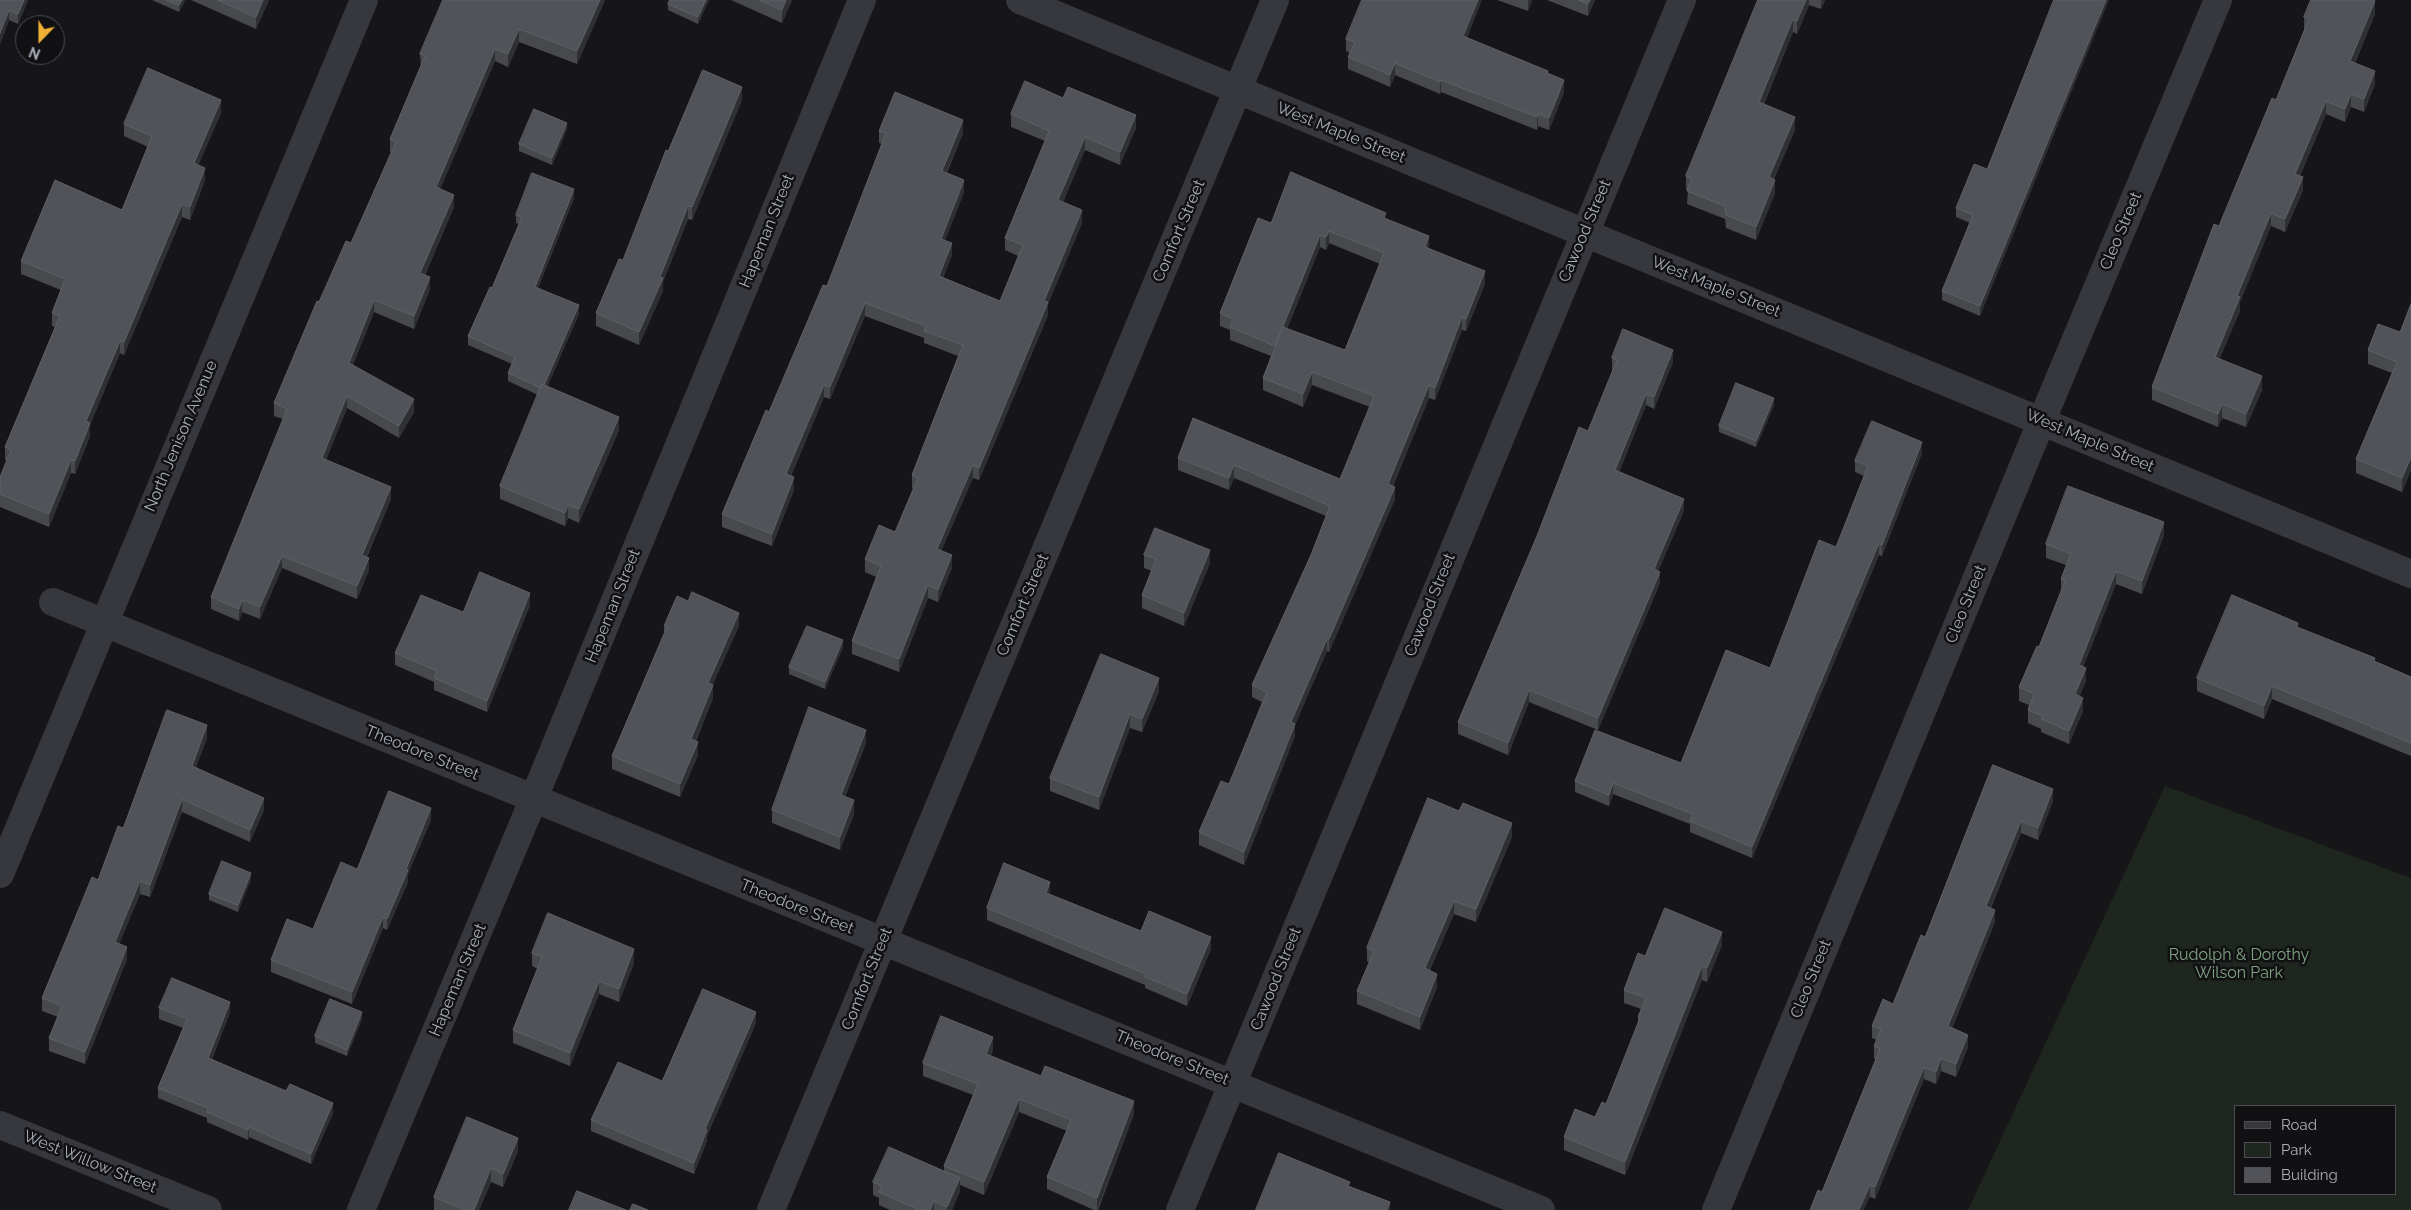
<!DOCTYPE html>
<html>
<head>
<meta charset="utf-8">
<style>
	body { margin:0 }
	#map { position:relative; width:2411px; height:1210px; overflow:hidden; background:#161618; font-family:Raleway,sans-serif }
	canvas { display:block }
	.legend { position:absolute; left:2234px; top:1105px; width:162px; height:90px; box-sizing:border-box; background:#111113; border:1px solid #4d4f55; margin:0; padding:6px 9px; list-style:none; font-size:15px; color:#a8adb8 }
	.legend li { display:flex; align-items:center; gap:10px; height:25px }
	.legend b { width:25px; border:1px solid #4d4f55 }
	.north { position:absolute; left:15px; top:15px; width:50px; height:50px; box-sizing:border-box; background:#111113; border:1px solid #4d4f55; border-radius:50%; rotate:202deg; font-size:14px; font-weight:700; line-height:20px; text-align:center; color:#a8adb8 }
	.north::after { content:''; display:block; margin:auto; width:18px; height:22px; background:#f2b134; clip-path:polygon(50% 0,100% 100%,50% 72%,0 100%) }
</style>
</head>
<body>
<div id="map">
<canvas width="2411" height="1210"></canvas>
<ul class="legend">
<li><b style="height:6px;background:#37383d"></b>Road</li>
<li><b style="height:14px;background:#1e261f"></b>Park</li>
<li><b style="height:14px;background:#525359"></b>Building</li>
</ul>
<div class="north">N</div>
</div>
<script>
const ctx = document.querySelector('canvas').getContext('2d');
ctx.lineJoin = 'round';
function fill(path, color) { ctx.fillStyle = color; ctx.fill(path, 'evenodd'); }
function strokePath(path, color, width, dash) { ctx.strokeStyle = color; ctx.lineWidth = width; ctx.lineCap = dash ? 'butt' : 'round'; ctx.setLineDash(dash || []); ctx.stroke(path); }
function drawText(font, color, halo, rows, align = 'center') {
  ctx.font = font + ' Raleway,sans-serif'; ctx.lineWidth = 5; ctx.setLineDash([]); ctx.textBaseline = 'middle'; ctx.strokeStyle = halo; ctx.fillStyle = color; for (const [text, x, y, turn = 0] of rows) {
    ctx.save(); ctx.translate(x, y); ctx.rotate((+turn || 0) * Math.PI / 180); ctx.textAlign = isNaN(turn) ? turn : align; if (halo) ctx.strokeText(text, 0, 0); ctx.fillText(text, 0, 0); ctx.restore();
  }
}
const green = new Path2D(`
	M 2165,786 L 2411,878 L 2411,1210 L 1968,1210 ZM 2235,1106 L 2395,1106 L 2395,1194 L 2235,1194 Z`);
const minor = new Path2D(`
	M 1020,0 L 2411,574
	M 53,602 L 1541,1210
	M 0,874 L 364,0
	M 361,1210 L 534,798 L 862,0
	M 771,1210 L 1275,0
	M 1180,1210 L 1682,0
	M 1716,1210 L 2042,420 L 2218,0`);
const tertiary = new Path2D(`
	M 0,1125 L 208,1210`);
const wall = new Path2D(`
	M 0,0 L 28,0 L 18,24 L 9,20 L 0,44 Z
	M 152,0 L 185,0 L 179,12 Z
	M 191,0 L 269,0 L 256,29 Z
	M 605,0 L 577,64 L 519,42 L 508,67 L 495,61 L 440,189 L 454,207 L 425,275 L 430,289 L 414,329 L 374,312 L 353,365 L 414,412 L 399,438 L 347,408 L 326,460 L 391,499 L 367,557 L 369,570 L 357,599 L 282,568 L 260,619 L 242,612 L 239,621 L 211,609 L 211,597 L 283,419 L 274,416 L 274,403 L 319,302 L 351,243 L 391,152 L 390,152 L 390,139 L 421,67 L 420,54 Z
	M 670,0 L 709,0 L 698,24 L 668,10 L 668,4 Z
	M 731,0 L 792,0 L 782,23 Z
	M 1497,0 L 1532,0 L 1528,11 Z
	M 1547,0 L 1595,0 L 1588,16 Z
	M 1758,0 L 1825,0 L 1821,9 L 1809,5 L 1797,34 L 1793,32 L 1764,104 L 1795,130 L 1774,179 L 1775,193 L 1756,240 L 1726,228 L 1725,219 L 1687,204 L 1688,190 L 1686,190 L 1686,176 Z
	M 2375,14 L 2355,63 L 2375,84 L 2364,112 L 2351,107 L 2345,122 L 2326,114 L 2300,176 L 2303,190 L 2285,232 L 2271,226 L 2240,302 L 2240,311 L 2219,359 L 2262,390 L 2246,427 L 2222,418 L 2218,427 L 2152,400 L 2152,387 L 2219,226 L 2276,100 L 2304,30 L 2304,17 Z
	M 1467,38 L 1548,74 L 1564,92 L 1549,130 L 1538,126 L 1537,130 L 1441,92 L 1440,94 L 1395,75 L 1390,87 L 1348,69 L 1348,57 L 1350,53 L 1346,51 L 1346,39 Z
	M 742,100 L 692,220 L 688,219 L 663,282 L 663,291 L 639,345 L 596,326 L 596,313 L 623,260 L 668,151 Z
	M 221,113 L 198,165 L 205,180 L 190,220 L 182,217 L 124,355 L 120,353 L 90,425 L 90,436 L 75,474 L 71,473 L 49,527 L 0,507 L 0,477 L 7,460 L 5,460 L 5,447 L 55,327 L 52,326 L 52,313 L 61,290 L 21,274 L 21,261 L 122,210 L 148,147 L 124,136 L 124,124 Z
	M 1011,114 L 1136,128 L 1120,165 L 1085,150 L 1063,202 L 1082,223 L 1048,304 L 1048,315 L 979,480 L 973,478 L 941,551 L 952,568 L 938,602 L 928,598 L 899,672 L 852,654 L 852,641 L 876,577 L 865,572 L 865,559 L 895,532 L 913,489 L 912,488 L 912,475 L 958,356 L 924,343 L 924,338 L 865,316 L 830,399 L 824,397 L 791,476 L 794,490 L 772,546 L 722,527 L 722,514 L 827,286 L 882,144 L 879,143 L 879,131 L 963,133 L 947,173 L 964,192 L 945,240 L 952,255 L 943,278 L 1000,301 L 1018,256 L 1005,250 L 1005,238 L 1045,141 L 1011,127 Z
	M 567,129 L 552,165 L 519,151 L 519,144 Z
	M 1987,169 L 1980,316 L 1942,300 L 1942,291 L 1970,223 L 1956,217 L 1956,208 Z
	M 574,198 L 538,288 L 579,314 L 547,386 L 619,430 L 579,523 L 568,518 L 565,526 L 500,499 L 500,486 L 538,395 L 508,381 L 508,373 L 512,364 L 468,345 L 468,336 L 492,288 L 519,224 L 516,223 L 516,215 Z
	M 1386,218 L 1429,249 L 1485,284 L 1466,331 L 1462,330 L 1435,400 L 1429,398 L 1393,486 L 1395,499 L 1329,652 L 1327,651 L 1295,724 L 1295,736 L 1244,865 L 1199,845 L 1199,832 L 1229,784 L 1262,702 L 1252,697 L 1252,685 L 1311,555 L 1326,516 L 1234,478 L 1229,490 L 1178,470 L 1178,458 L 1340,479 L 1370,407 L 1312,385 L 1303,407 L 1263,390 L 1263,378 L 1271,356 L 1230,340 L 1230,330 L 1220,326 L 1220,313 L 1271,223 ZM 1329,243 L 1380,264 L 1345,350 L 1287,329 L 1320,247 L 1326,250 Z
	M 2411,304 L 2411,470 L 2402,492 L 2356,473 L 2356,459 L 2392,373 L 2368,364 L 2368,350 L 2400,332 Z
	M 1612,358 L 1673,362 L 1654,409 L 1646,405 L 1619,472 L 1684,511 L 1658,571 L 1660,583 L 1598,730 L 1529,702 L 1508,755 L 1458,734 L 1458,722 L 1588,431 L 1613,370 L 1612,370 Z
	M 1774,405 L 1756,447 L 1719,432 L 1719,426 Z
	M 1922,453 L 1882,556 L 1879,555 L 1752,858 L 1690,832 L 1690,824 L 1613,794 L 1609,806 L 1575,792 L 1575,781 L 1681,763 L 1770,668 L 1836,547 L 1864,476 L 1855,472 L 1855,461 Z
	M 2164,535 L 2142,594 L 2116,584 L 2083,667 L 2086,681 L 2079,696 L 2083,711 L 2069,744 L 2041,732 L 2041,729 L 2028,723 L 2028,710 L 2029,705 L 2019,701 L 2019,687 L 2039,647 L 2061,592 L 2061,579 L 2066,565 L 2046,558 L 2046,544 Z
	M 1144,555 L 1210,563 L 1184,626 L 1142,608 L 1142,595 L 1152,571 L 1144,568 Z
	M 530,605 L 487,712 L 434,690 L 434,682 L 395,665 L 395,653 L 463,612 Z
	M 664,626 L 739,626 L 712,685 L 713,698 L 696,741 L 698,755 L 680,797 L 612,769 L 612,756 L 664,634 Z
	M 2298,628 L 2411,677 L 2411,756 L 2272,699 L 2264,719 L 2197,691 L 2197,678 Z
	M 843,647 L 825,689 L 789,674 L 789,667 Z
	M 1159,691 L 1142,732 L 1130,728 L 1099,810 L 1050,791 L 1050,778 Z
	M 207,738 L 196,767 L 264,810 L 250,842 L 182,812 L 150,897 L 140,894 L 119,944 L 127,959 L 85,1064 L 49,1051 L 49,1038 L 58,1017 L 42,1011 L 42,998 L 123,828 Z
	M 866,743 L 845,797 L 854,814 L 840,850 L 772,823 L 772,810 Z
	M 1993,765 L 2053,801 L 2038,840 L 2021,833 L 1991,908 L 1995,922 L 1952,1028 L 1968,1047 L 1956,1077 L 1941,1071 L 1936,1084 L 1924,1079 L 1875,1199 L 1870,1197 L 1822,1192 L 1876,1059 L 1874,1059 L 1874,1046 L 1877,1040 L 1872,1038 L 1872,1026 L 1893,1004 L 1925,937 Z
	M 431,820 L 408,874 L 408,882 L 387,930 L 383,928 L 352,1004 L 271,972 L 271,960 L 313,929 L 357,869 Z
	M 1512,837 L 1476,922 L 1454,914 L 1430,970 L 1437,987 L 1420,1030 L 1357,1004 L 1357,991 L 1369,962 L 1367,961 L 1367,948 Z
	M 251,879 L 238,912 L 209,900 L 209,894 Z
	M 1050,894 L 1141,931 L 1211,949 L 1187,1006 L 1145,988 L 1145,985 L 987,920 L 987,908 Z
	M 1722,945 L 1707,982 L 1702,980 L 1625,1175 L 1564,1150 L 1564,1137 L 1595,1117 L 1606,1104 L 1638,1023 L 1638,1017 L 1641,1009 L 1624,1003 L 1624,990 Z
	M 532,953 L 634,963 L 619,1002 L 599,994 L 570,1066 L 513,1043 L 513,1030 L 538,969 L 532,966 Z
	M 159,1008 L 230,1012 L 212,1059 L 333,1113 L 311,1164 L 249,1137 L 248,1140 L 207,1122 L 207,1118 L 158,1098 L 158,1088 L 183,1028 L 159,1019 Z
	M 362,1019 L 347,1056 L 315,1043 L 315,1036 Z
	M 756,1023 L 707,1136 L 707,1141 L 694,1174 L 591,1131 L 591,1120 L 662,1081 Z
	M 993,1049 L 991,1056 L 1134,1114 L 1098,1210 L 1094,1210 L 1047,1189 L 1047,1177 L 1067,1131 L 1019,1112 L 984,1195 L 960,1185 L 960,1191 L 952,1210 L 890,1210 L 879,1205 L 879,1198 L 873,1195 L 873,1182 L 944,1171 L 944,1166 L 973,1095 L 923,1076 L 923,1063 Z
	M 518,1151 L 503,1187 L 491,1182 L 479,1210 L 434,1210 L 434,1197 Z`);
const shadedWall = new Path2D(`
	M 24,0 L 28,0 L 18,24 L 18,14 Z
	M 182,0 L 185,0 L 179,12 L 179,5 Z
	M 263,0 L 269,0 L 256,29 L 256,17 Z
	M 600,0 L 605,0 L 577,64 L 577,51 Z
	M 706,0 L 709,0 L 698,24 L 698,17 Z
	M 786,0 L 792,0 L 782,23 L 782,10 Z
	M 1478,0 L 1482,0 L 1463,49 L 1463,36 Z
	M 1528,0 L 1532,0 L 1528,11 Z
	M 1590,0 L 1595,0 L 1588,16 L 1588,4 Z
	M 1806,0 L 1809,0 L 1809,5 L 1797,34 L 1797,21 Z
	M 1821,0 L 1825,0 L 1821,9 Z
	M 2106,0 L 2109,0 L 1980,316 L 1980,306 Z
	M 2375,1 L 2375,14 L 2350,74 L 2350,61 Z
	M 9,10 L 9,20 L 0,44 L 0,33 Z
	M 1793,19 L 1793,32 L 1759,115 L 1759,102 Z
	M 519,29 L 519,42 L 508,67 L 508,54 Z
	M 495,49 L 495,61 L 436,199 L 436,187 Z
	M 1395,63 L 1395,75 L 1390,87 L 1390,75 Z
	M 2375,71 L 2375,84 L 2364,112 L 2364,99 Z
	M 1441,80 L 1441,92 L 1440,94 L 1440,82 Z
	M 1564,80 L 1564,92 L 1549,130 L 1549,118 Z
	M 742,87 L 742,100 L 692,220 L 692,207 Z
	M 2351,94 L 2351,107 L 2345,122 L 2345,109 Z
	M 221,100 L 221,113 L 194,176 L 194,163 Z
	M 2326,101 L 2326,114 L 2295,187 L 2295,174 Z
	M 1538,114 L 1538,126 L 1537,130 L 1537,117 Z
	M 1136,115 L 1136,128 L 1120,165 L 1120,152 Z
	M 1795,117 L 1795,130 L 1769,191 L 1769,177 Z
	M 963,120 L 963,133 L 942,183 L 942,171 Z
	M 567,123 L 567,129 L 552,165 L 552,158 Z
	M 1085,137 L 1085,150 L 1058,213 L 1058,200 Z
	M 205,168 L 205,180 L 190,220 L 190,207 Z
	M 2303,177 L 2303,190 L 2285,232 L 2285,219 Z
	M 964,180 L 964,192 L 941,251 L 941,239 Z
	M 1775,180 L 1775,193 L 1756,240 L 1756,227 Z
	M 574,189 L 574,198 L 535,295 L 535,287 Z
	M 454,195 L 454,207 L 420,285 L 420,273 Z
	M 182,204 L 182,217 L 124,355 L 124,342 Z
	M 688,206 L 688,219 L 663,282 L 663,291 L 639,345 L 639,332 L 660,277 Z
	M 1082,210 L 1082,223 L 1048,304 L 1048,315 L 979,480 L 979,468 L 1044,301 Z
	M 2271,213 L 2271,226 L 2240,302 L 2240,311 L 2215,370 L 2215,357 L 2237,296 Z
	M 1329,231 L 1329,243 L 1326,250 L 1326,237 Z
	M 1320,235 L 1320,247 L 1275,358 L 1275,346 Z
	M 1429,236 L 1429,248 L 1425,247 Z
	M 952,243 L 952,255 L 939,289 L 939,276 Z
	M 1485,271 L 1485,284 L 1466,331 L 1466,319 Z
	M 430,277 L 430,289 L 414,329 L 414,316 Z
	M 374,300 L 374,312 L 349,375 L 349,363 Z
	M 865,303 L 865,316 L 830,399 L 830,387 Z
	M 579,305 L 579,314 L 543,397 L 543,389 Z
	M 1462,317 L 1462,330 L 1435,400 L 1435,388 Z
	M 120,341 L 120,353 L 90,425 L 90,436 L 75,474 L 75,461 L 86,421 Z
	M 1673,350 L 1673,362 L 1654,409 L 1654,397 Z
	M 1312,372 L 1312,385 L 1303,407 L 1303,394 Z
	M 2262,376 L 2262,390 L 2246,427 L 2246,414 Z
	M 824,385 L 824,397 L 786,487 L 786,474 Z
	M 1429,385 L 1429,398 L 1388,497 L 1388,484 Z
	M 1646,394 L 1646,405 L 1615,482 L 1615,470 Z
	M 347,396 L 347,408 L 322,470 L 322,458 Z
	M 1774,398 L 1774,405 L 1756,447 L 1756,441 Z
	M 414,399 L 414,412 L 399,438 L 399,426 Z
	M 2222,404 L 2222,418 L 2218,427 L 2218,414 Z
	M 619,417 L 619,430 L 579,523 L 579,509 Z
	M 1922,442 L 1922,453 L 1882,556 L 1882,545 Z
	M 2411,457 L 2411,470 L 2402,492 L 2402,478 Z
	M 71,460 L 71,473 L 49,527 L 49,514 Z
	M 973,465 L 973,478 L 937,561 L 937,549 Z
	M 1234,465 L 1234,478 L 1229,490 L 1229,478 Z
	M 794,477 L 794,490 L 772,546 L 772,534 Z
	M 391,487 L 391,499 L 362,567 L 362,555 Z
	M 1395,487 L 1395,499 L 1329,652 L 1329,639 Z
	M 1684,499 L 1684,511 L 1654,581 L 1654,569 Z
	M 568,505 L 568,518 L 565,526 L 565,513 Z
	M 2164,522 L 2164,535 L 2142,594 L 2142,581 Z
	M 1879,543 L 1879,555 L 1752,858 L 1752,847 Z
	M 1210,550 L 1210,563 L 1184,626 L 1184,613 Z
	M 952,555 L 952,568 L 938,602 L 938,590 Z
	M 282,556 L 282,568 L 260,619 L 260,607 Z
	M 369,558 L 369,570 L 357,599 L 357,586 Z
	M 2116,571 L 2116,584 L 2079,678 L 2079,665 Z
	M 1660,572 L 1660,583 L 1598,730 L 1598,718 Z
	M 928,585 L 928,598 L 899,672 L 899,659 Z
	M 530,593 L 530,605 L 487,712 L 487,701 Z
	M 242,600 L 242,612 L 239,621 L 239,609 Z
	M 739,613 L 739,626 L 708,696 L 708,683 Z
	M 1327,639 L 1327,651 L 1291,735 L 1291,722 Z
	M 843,640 L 843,647 L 825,689 L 825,682 Z
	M 2086,668 L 2086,681 L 2075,708 L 2075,694 Z
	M 1159,678 L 1159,691 L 1142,732 L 1142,719 Z
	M 713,685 L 713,698 L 691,752 L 691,739 Z
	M 2272,686 L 2272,699 L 2264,719 L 2264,706 Z
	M 1529,690 L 1529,702 L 1508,755 L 1508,743 Z
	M 2083,698 L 2083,711 L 2069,744 L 2069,731 Z
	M 1130,714 L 1130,728 L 1099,810 L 1099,797 Z
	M 1295,724 L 1295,736 L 1244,865 L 1244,852 Z
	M 207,725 L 207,738 L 192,778 L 192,766 Z
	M 866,730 L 866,743 L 841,808 L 841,795 Z
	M 698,742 L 698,755 L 680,797 L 680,784 Z
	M 1613,783 L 1613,794 L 1609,806 L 1609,795 Z
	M 2053,789 L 2053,801 L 2038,840 L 2038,828 Z
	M 264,798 L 264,810 L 250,842 L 250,830 Z
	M 182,799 L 182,812 L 150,897 L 150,885 Z
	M 854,800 L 854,814 L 840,850 L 840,837 Z
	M 431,808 L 431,820 L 408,874 L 408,882 L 387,930 L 387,919 L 406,869 Z
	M 2021,821 L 2021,833 L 1986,919 L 1986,906 Z
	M 1512,823 L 1512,837 L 1476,922 L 1476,909 Z
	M 251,873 L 251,879 L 238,912 L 238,905 Z
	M 140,881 L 140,894 L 115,954 L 115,942 Z
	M 1050,882 L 1050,894 L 1046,904 L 1046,893 Z
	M 1454,901 L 1454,914 L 1425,981 L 1425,968 Z
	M 1995,910 L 1995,922 L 1948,1039 L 1948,1026 Z
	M 383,917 L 383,928 L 352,1004 L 352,992 Z
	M 1722,932 L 1722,945 L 1707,982 L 1707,968 Z
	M 1211,937 L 1211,949 L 1187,1006 L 1187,994 Z
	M 127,947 L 127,959 L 85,1064 L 85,1052 Z
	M 634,949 L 634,963 L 619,1002 L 619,989 Z
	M 1702,966 L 1702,980 L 1625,1175 L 1625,1162 Z
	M 1437,974 L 1437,987 L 1420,1030 L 1420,1017 Z
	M 599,981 L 599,994 L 570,1066 L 570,1053 Z
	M 230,1002 L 230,1012 L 208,1068 L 208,1058 Z
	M 362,1012 L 362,1019 L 347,1056 L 347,1050 Z
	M 756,1012 L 756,1023 L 707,1136 L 707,1141 L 694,1174 L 694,1163 L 705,1129 Z
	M 1968,1035 L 1968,1047 L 1956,1077 L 1956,1064 Z
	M 993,1037 L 993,1049 L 986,1067 L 986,1054 Z
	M 1941,1058 L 1941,1071 L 1936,1084 L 1936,1072 Z
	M 1924,1067 L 1924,1079 L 1875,1199 L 1875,1187 Z
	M 1019,1099 L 1019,1112 L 984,1195 L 984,1182 Z
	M 1134,1101 L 1134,1114 L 1097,1210 L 1097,1198 Z
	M 333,1103 L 333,1113 L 311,1164 L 311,1154 Z
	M 249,1127 L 249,1137 L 248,1140 L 248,1130 Z
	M 518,1138 L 518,1151 L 503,1187 L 503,1174 Z
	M 491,1168 L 491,1182 L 479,1210 L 474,1210 Z
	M 960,1178 L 960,1191 L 952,1210 L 947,1210 L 947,1207 Z
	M 1870,1185 L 1870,1197 L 1864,1210 L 1859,1210 Z
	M 934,1201 L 934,1210 L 930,1210 Z
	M 1390,1202 L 1390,1210 L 1387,1210 Z`);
const building = new Path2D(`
	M 0,0 L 24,0 L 18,14 L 9,10 L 0,33 Z
	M 167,0 L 182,0 L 179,5 Z
	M 218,0 L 263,0 L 256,17 Z
	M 443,0 L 600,0 L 577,51 L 519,29 L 508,54 L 495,49 L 436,187 L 454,195 L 420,273 L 430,277 L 414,316 L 374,300 L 349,363 L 414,399 L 399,426 L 347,396 L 322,458 L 391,487 L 362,555 L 369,558 L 357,586 L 282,556 L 260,607 L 242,600 L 239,609 L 211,597 L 287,409 L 274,403 L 317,301 L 319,302 L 346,241 L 351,243 L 396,142 L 390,139 L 425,56 L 420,54 Z
	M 670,0 L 706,0 L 698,17 L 668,4 Z
	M 760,0 L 786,0 L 782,10 Z
	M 1362,0 L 1478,0 L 1463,36 L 1548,71 L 1547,73 L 1564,80 L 1549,118 L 1538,114 L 1537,117 L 1441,80 L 1440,82 L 1395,63 L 1390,75 L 1348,57 L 1355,42 L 1346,39 Z
	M 1579,0 L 1590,0 L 1588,4 Z
	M 1758,0 L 1806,0 L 1797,21 L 1793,19 L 1759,102 L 1795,117 L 1769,177 L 1775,180 L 1756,227 L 1726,215 L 1725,206 L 1687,191 L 1692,179 L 1686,176 Z
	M 2054,0 L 2106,0 L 1980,306 L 1942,291 L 1973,215 L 1956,208 L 1974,164 L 1987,169 Z
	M 2311,0 L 2374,0 L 2375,1 L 2350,61 L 2375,71 L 2364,99 L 2351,94 L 2345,109 L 2326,101 L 2295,174 L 2303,177 L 2285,219 L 2271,213 L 2237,296 L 2240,297 L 2215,357 L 2262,376 L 2246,414 L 2222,404 L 2218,414 L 2152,387 L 2214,224 L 2219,226 L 2272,98 L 2276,100 L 2309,19 L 2304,17 Z
	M 148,68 L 221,100 L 194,163 L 205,168 L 190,207 L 182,204 L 124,342 L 120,341 L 86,421 L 90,423 L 75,461 L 71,460 L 49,514 L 0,494 L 0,477 L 11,450 L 5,447 L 60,316 L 52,313 L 65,279 L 21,261 L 55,180 L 122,210 L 152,136 L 124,124 Z
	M 703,70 L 742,87 L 692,207 L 688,206 L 660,277 L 663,278 L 639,332 L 596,313 L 619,259 L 623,260 L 666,150 L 668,151 Z
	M 1025,81 L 1063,98 L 1068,87 L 1136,115 L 1120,152 L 1085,137 L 1058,200 L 1082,210 L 1044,301 L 1048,302 L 979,468 L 973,465 L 937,549 L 952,555 L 938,590 L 928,585 L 899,659 L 852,641 L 881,566 L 865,559 L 879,525 L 895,532 L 918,478 L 912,475 L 963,345 L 924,331 L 926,326 L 865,303 L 830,387 L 824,385 L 786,474 L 794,477 L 772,534 L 722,514 L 766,410 L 769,412 L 823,285 L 827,286 L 886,133 L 879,131 L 895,92 L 963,120 L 942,171 L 964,180 L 941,239 L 952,243 L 939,276 L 1000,301 L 1023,245 L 1005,238 L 1049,131 L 1011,114 Z
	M 534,109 L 567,123 L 552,158 L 519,144 Z
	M 1291,172 L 1386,213 L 1384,218 L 1429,236 L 1425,247 L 1485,271 L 1466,319 L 1462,317 L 1435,388 L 1429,385 L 1388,484 L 1395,487 L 1329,639 L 1327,639 L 1291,722 L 1295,724 L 1244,852 L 1199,832 L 1221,781 L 1229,784 L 1267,692 L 1252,685 L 1311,555 L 1330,506 L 1234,465 L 1229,478 L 1178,458 L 1193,418 L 1340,479 L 1374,396 L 1312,372 L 1303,394 L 1263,378 L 1283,327 L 1345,350 L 1384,253 L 1329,231 L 1326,237 L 1320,235 L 1275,346 L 1230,327 L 1233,319 L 1220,313 L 1258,218 L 1271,223 Z
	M 532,173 L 574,189 L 535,287 L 579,305 L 544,385 L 542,384 L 541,388 L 508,373 L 515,357 L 468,336 L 490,287 L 492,288 L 522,217 L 516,215 Z
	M 2411,304 L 2411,457 L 2402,478 L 2356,459 L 2397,362 L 2368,350 L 2378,324 L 2400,332 Z
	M 1623,329 L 1673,350 L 1654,397 L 1646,394 L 1615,470 L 1684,499 L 1654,569 L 1660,572 L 1598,718 L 1529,690 L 1508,743 L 1458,722 L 1537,536 L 1579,427 L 1588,431 L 1617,360 L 1612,358 Z
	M 1736,383 L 1774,398 L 1756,441 L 1719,426 Z
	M 542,384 L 619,417 L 579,509 L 568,505 L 565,513 L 500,486 Z
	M 1872,421 L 1922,442 L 1882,545 L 1879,543 L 1752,847 L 1690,821 L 1693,814 L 1613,783 L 1609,795 L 1575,781 L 1595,730 L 1681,763 L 1726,650 L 1770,668 L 1819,540 L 1836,547 L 1868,466 L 1855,461 Z
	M 2068,486 L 2164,522 L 2142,581 L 2116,571 L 2079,665 L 2086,668 L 2075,694 L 2083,698 L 2069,731 L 2041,719 L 2043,716 L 2028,710 L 2034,694 L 2019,687 L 2037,646 L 2039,647 L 2065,581 L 2061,579 L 2071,554 L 2046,544 Z
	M 1155,528 L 1210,550 L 1184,613 L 1142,595 L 1156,559 L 1144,555 Z
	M 480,572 L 530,593 L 487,701 L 434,678 L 437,671 L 395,653 L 421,595 L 463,612 Z
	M 692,592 L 739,613 L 708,683 L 713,685 L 691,739 L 698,742 L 680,784 L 612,756 L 667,627 L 664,626 L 677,596 L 688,601 Z
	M 2232,595 L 2298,623 L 2297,627 L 2375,658 L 2374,661 L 2411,677 L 2411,743 L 2272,686 L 2264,706 L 2197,678 Z
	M 807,626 L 843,640 L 825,682 L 789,667 Z
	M 1101,654 L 1159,678 L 1142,719 L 1130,714 L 1099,797 L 1050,778 Z
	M 809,707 L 866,730 L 841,795 L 854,800 L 840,837 L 772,810 Z
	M 167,710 L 207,725 L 192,766 L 264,798 L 250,830 L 182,799 L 150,885 L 140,881 L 115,942 L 127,947 L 85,1052 L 49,1038 L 62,1006 L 42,998 L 92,877 L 98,880 L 118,826 L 123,828 Z
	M 1993,765 L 2053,789 L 2038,828 L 2021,821 L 1986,906 L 1995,910 L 1948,1026 L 1968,1035 L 1956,1064 L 1941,1058 L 1936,1072 L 1924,1067 L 1875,1187 L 1870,1185 L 1859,1210 L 1810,1210 L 1818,1190 L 1822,1192 L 1880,1049 L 1874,1046 L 1881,1029 L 1872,1026 L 1883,999 L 1893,1004 L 1921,935 L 1925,937 Z
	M 389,791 L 431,808 L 406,869 L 408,870 L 387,919 L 383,917 L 352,992 L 271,960 L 287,919 L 313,929 L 341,862 L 357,869 Z
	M 1428,798 L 1459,811 L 1463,803 L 1512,823 L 1476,909 L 1454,901 L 1425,968 L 1437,974 L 1420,1017 L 1357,991 L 1374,951 L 1367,948 Z
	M 222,861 L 251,873 L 238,905 L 209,894 Z
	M 1004,863 L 1050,882 L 1046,893 L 1141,931 L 1149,911 L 1211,937 L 1187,994 L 1145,977 L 1146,974 L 987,908 Z
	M 1665,908 L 1722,932 L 1707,968 L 1702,966 L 1625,1162 L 1564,1137 L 1575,1109 L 1595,1117 L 1602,1102 L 1606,1104 L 1640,1018 L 1638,1017 L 1646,998 L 1624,990 L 1638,953 L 1645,956 Z
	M 548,913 L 634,949 L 619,989 L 599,981 L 570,1053 L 513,1030 L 542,957 L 532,953 Z
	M 172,978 L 230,1002 L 208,1058 L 286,1091 L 290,1084 L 333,1103 L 311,1154 L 249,1127 L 248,1130 L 207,1112 L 208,1108 L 158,1088 L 187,1019 L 159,1008 Z
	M 703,989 L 756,1012 L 705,1129 L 707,1130 L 694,1163 L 591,1120 L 618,1062 L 662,1081 Z
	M 330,999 L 362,1012 L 347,1050 L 315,1036 Z
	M 941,1016 L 993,1037 L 986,1054 L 1041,1076 L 1045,1066 L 1134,1101 L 1097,1198 L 1047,1177 L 1071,1120 L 1019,1099 L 984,1182 L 944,1166 L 978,1084 L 923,1063 Z
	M 467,1117 L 518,1138 L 503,1174 L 491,1168 L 474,1210 L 465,1210 L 434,1197 Z
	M 889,1147 L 960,1178 L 947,1207 L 934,1201 L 930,1210 L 919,1210 L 879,1192 L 882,1186 L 873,1182 Z
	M 1279,1153 L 1350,1182 L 1348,1186 L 1390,1202 L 1387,1210 L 1256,1210 Z
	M 577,1191 L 626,1210 L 569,1210 Z
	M 633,1204 L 648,1210 L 630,1210 Z`);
const streetNames = [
	["West Maple Street",1341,133,22],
	["Hapeman Street",767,231,-68],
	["Comfort Street",1179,231,-67],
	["Cawood Street",1585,231,-67],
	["Cleo Street",2121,231,-67],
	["West Maple Street",1716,287,22],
	["North Jenison Avenue",181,436,-67],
	["West Maple Street",2090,441,23],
	["Cleo Street",1966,604,-68],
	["Comfort Street",1023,605,-67],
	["Cawood Street",1430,605,-68],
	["Hapeman Street",613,606,-68],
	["Theodore Street",422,753,22],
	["Theodore Street",797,907,22],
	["Comfort Street",867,979,-68],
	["Cawood Street",1276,979,-68],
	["Cleo Street",1811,979,-68],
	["Hapeman Street",458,980,-67],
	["Theodore Street",1172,1058,22],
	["West Willow Street",90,1162,22]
];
const parkNames = [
	["Rudolph & Dorothy",2239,955],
	["Wilson Park",2239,973]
];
fill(green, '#1e261f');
strokePath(minor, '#37383d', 28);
strokePath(tertiary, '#37383d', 28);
fill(wall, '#47494d');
fill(shadedWall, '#2f3033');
fill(building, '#525359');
strokePath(building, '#5f6168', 1);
drawText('16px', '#a8adb8', '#111113', streetNames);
drawText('16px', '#7fa381', '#111113', parkNames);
</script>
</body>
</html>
